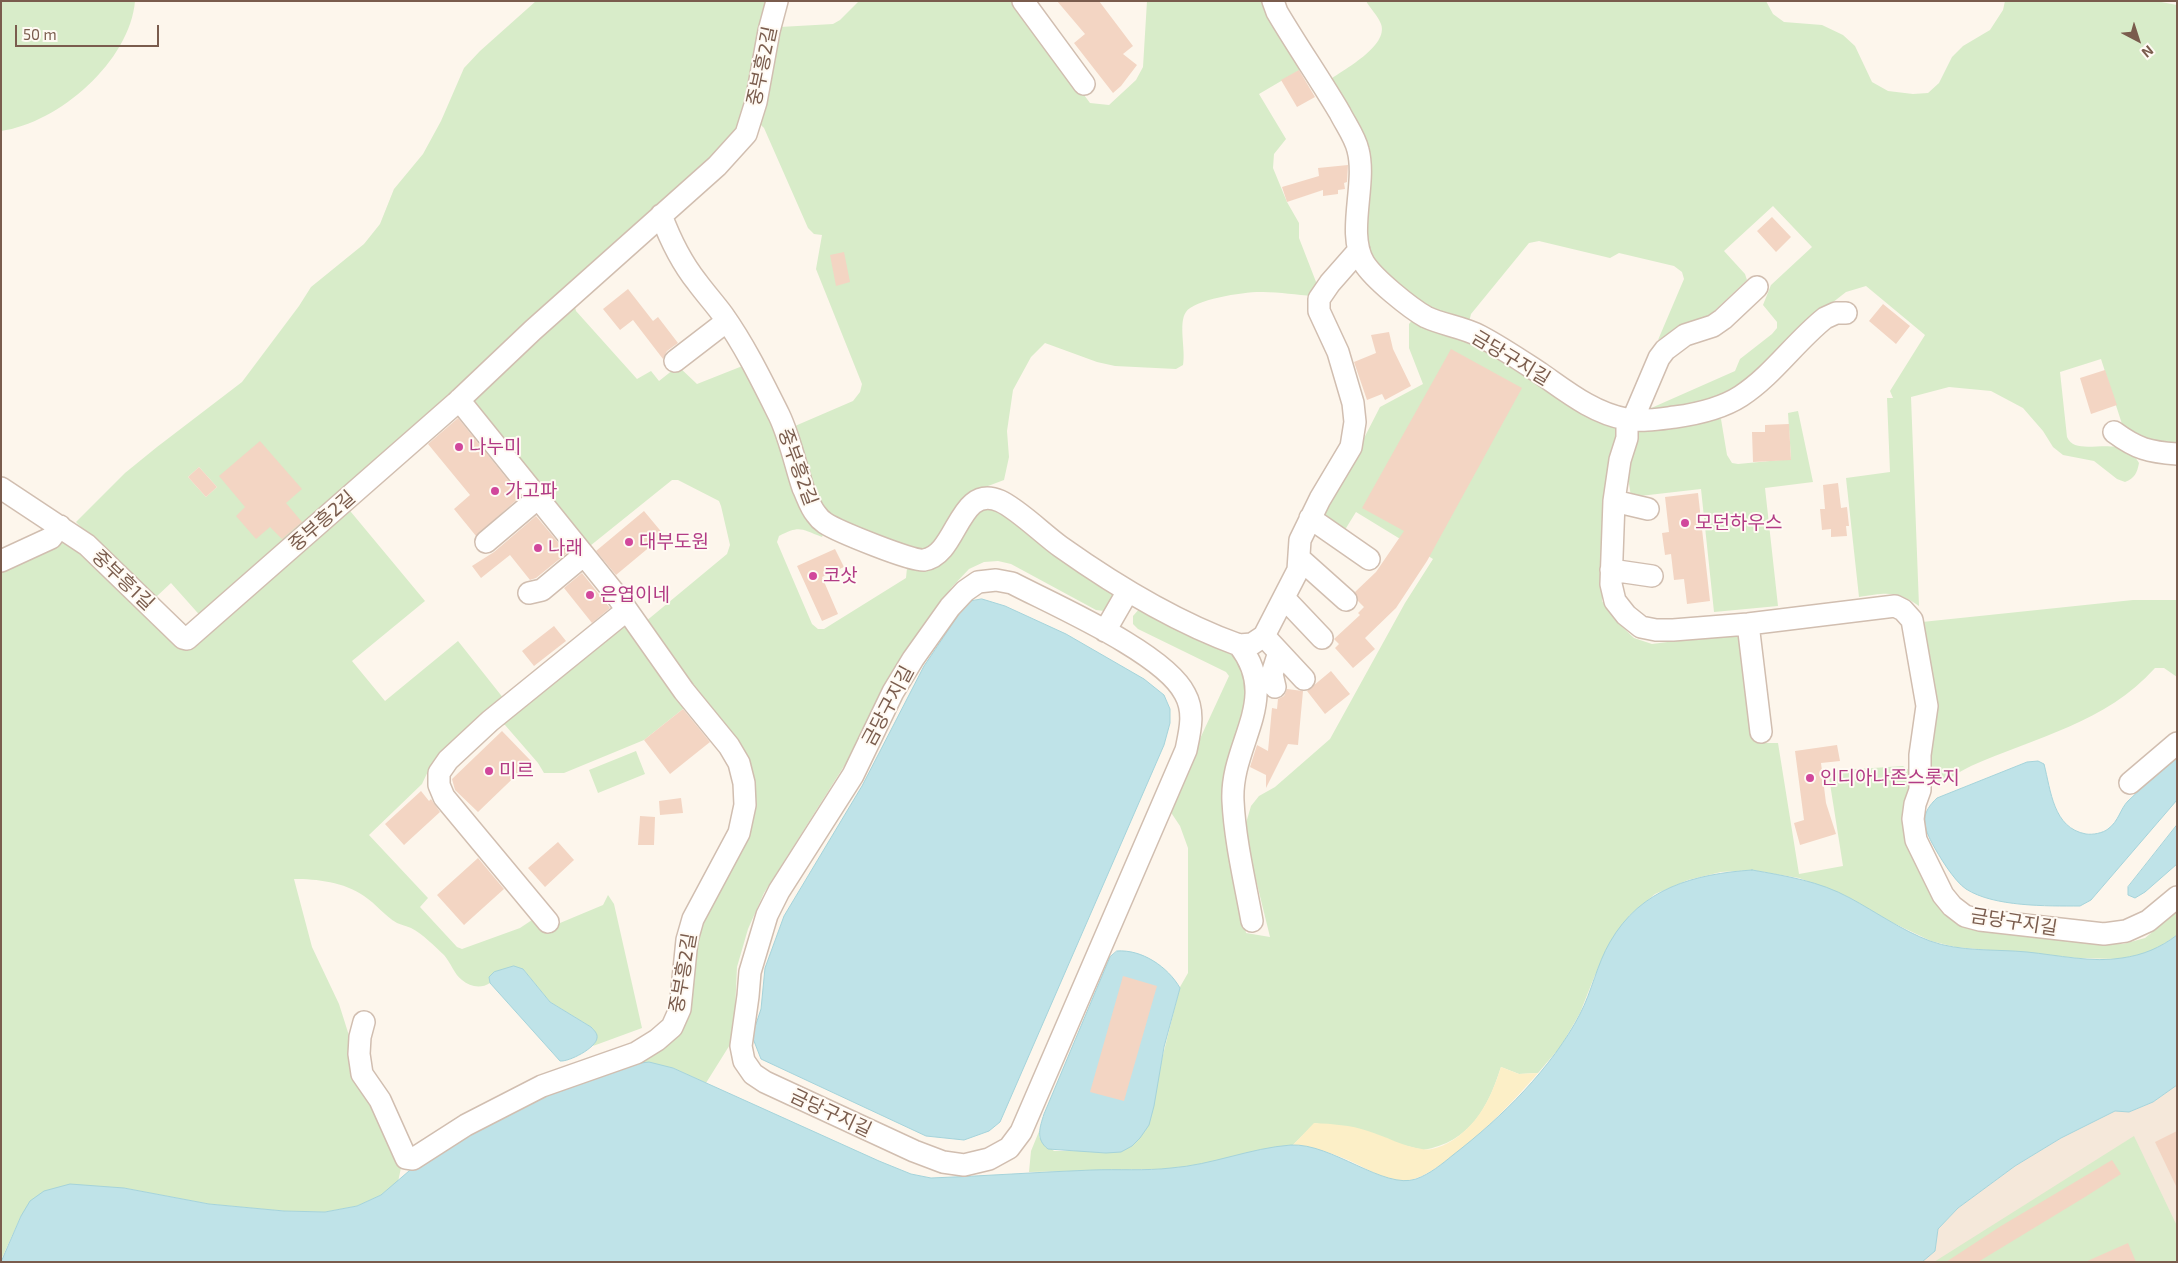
<!DOCTYPE html>
<html>
<head>
<meta charset="utf-8">
<style>
	body { margin:0 }
	#map { position:relative; width:2178px; height:1263px; overflow:hidden; background:#fdf6ec; font-family:"Exo 2",sans-serif }
	canvas { display:block }
	.frame { position:absolute; inset:0; border:2px solid #7a5c4d; pointer-events:none }
	.north { position:absolute; left:2113px; top:15px; width:50px; height:50px; -webkit-text-stroke:4px #fffaf3; paint-order:stroke; rotate:140deg; font-size:14px; font-weight:700; line-height:20px; text-align:center; color:#7a5c4d }
	.north::after { content:''; display:block; margin:auto; width:18px; height:22px; background:#7a5c4d; clip-path:polygon(50% 0,100% 100%,50% 72%,0 100%) }
	.scale { position:absolute; left:15px; top:25px; width:144px; height:22px; box-sizing:border-box; border:2px solid #7a5c4d; border-top:0; padding-left:6px; font-size:15px; line-height:18px; white-space:nowrap; color:#7a5c4d; -webkit-text-stroke:4px #fffaf3; paint-order:stroke }
</style>
</head>
<body>
<div id="map">
<canvas width="2178" height="1263"></canvas>
<div class="frame"></div>
<div class="north">N</div>
<div class="scale">50 m</div>
</div>
<script>
const ctx = document.querySelector('canvas').getContext('2d');
ctx.lineJoin = 'round';
function fill(path, color) { ctx.fillStyle = color; ctx.fill(path, 'evenodd'); }
function strokePath(path, color, width, dash) { ctx.strokeStyle = color; ctx.lineWidth = width; ctx.lineCap = dash ? 'butt' : 'round'; ctx.setLineDash(dash || []); ctx.stroke(path); }
function drawText(font, color, halo, rows, align = 'center') {
  ctx.font = font + ' "Exo 2","Noto Sans KR",sans-serif'; ctx.lineWidth = 4; ctx.setLineDash([]); ctx.textBaseline = 'middle'; ctx.strokeStyle = halo; ctx.fillStyle = color; for (const [text, x, y, turn = 0] of rows) {
    ctx.save(); ctx.translate(x, y); ctx.rotate((+turn || 0) * Math.PI / 180); ctx.textAlign = isNaN(turn) ? turn : align; if (halo) ctx.strokeText(text, 0, 0); ctx.fillText(text, 0, 0); ctx.restore();
  }
}
const residential = new Path2D(`
	M 2177,1085 L 2177,1262 L 1922,1262 L 1935,1251 L 1938,1229 L 1958,1208 L 2015,1166 L 2061,1138 L 2115,1111 L 2129,1112 L 2153,1102 Z`);
const green = new Path2D(`
	M 1,1 L 135,1 C 130,61 59,123 1,131 Z
	M 536,1 L 773,1 L 743,131 L 204,620 L 171,583 L 156,597 L 104,551 L 76,522 L 125,473 L 157,447 L 242,382 L 299,306 L 311,287 L 364,244 L 380,224 L 394,189 L 423,154 L 441,121 L 464,68 L 480,51 ZM 199,467 L 217,487 L 206,497 L 188,477 Z
	M 859,1 L 1014,1 L 1090,103 L 1109,105 L 1136,80 L 1143,67 L 1147,1 L 1262,1 L 1268,16 L 1305,67 L 1259,94 L 1286,139 L 1274,154 L 1273,168 L 1287,202 L 1299,223 L 1299,238 L 1318,287 L 1313,296 C 1297,295 1280,292 1263,292 C 1248,291 1194,299 1186,312 C 1178,323 1186,350 1183,365 L 1176,369 L 1115,366 L 1097,362 L 1045,343 L 1031,357 L 1013,390 L 1007,431 L 1009,457 L 1004,480 L 980,489 L 967,496 L 947,528 L 928,549 L 918,552 L 838,519 L 820,506 L 788,420 L 795,426 L 853,401 L 860,392 L 862,384 L 816,269 L 822,235 L 814,234 L 808,228 L 764,128 L 759,123 L 780,27 L 833,24 L 840,20 Z
	M 1366,1 L 1766,1 L 1773,14 L 1784,22 L 1822,25 L 1843,35 L 1855,46 L 1872,82 L 1888,91 L 1913,94 L 1928,93 L 1939,83 L 1952,57 L 1963,46 L 1990,30 L 2003,10 L 2005,1 L 2156,1 L 2177,5 L 2177,443 L 2142,438 L 2130,432 L 2122,424 L 2101,359 L 2060,372 L 2067,437 C 2077,460 2122,430 2139,463 C 2137,473 2135,478 2125,482 L 2117,479 L 2094,461 L 2063,455 L 2053,447 L 2043,431 L 2023,408 L 1991,391 L 1949,387 L 1911,397 L 1919,606 C 1896,590 1886,593 1859,597 L 1846,478 L 1890,472 L 1887,398 L 1893,398 L 1890,391 L 1925,335 L 1866,286 L 1846,292 L 1818,314 L 1743,385 L 1715,398 L 1679,409 L 1649,409 L 1735,371 L 1740,359 L 1772,334 L 1777,328 L 1777,322 L 1763,305 L 1771,285 L 1812,247 L 1773,206 L 1724,251 L 1745,274 L 1747,280 L 1711,314 L 1658,340 L 1684,279 L 1682,272 L 1674,266 L 1619,253 L 1610,258 L 1539,241 L 1529,243 L 1471,314 L 1469,322 L 1431,313 L 1368,262 L 1365,165 L 1328,81 C 1343,70 1389,46 1381,24 C 1378,16 1370,8 1366,1 Z
	M 575,307 L 576,311 L 637,379 L 651,371 L 659,381 L 678,366 L 697,384 L 745,365 L 825,530 L 822,537 C 801,529 800,525 779,536 L 777,542 L 812,624 L 818,629 L 824,629 L 906,578 L 907,568 L 903,565 L 916,568 L 970,516 L 991,503 L 1112,591 L 1113,598 L 1104,611 L 1096,610 L 1011,564 L 998,561 L 984,562 L 969,569 L 952,587 L 899,661 L 851,755 L 764,893 L 748,929 L 737,967 L 734,1033 L 731,1043 L 706,1083 L 673,1068 L 633,1064 L 665,1042 L 691,940 L 749,789 L 645,622 L 727,554 L 730,545 L 721,506 L 719,501 L 678,480 L 672,480 L 585,550 L 473,402 L 475,394 Z
	M 1414,318 L 1475,338 L 1611,424 L 1617,430 L 1602,570 L 1602,601 L 1615,620 L 1634,638 L 1652,644 L 1729,634 L 1736,634 L 1742,640 L 1756,743 L 1778,743 L 1799,874 L 1843,866 L 1828,771 L 1903,766 L 1915,774 L 1907,812 L 1973,927 L 2123,944 L 2145,938 L 2177,912 L 2177,935 L 2150,953 L 2119,959 L 2077,958 L 1955,947 L 1931,941 L 1889,921 L 1848,897 L 1799,878 L 1752,870 L 1721,872 L 1688,880 L 1655,894 L 1630,915 L 1595,975 L 1580,1013 L 1561,1046 L 1538,1073 L 1519,1074 L 1501,1067 C 1488,1108 1470,1142 1423,1150 L 1315,1123 L 1293,1145 L 1260,1150 L 1211,1163 L 1169,1169 L 1029,1172 L 1031,1151 L 1040,1129 L 1039,1137 L 1054,1151 L 1091,1151 L 1106,1153 L 1158,1075 L 1180,987 L 1188,973 L 1188,848 L 1180,826 L 1168,808 L 1229,676 L 1226,672 L 1138,629 L 1133,624 L 1133,616 L 1140,608 L 1220,645 L 1235,656 L 1250,683 L 1228,812 L 1246,933 L 1270,937 L 1248,847 L 1246,823 L 1251,806 L 1259,796 L 1275,787 L 1330,739 L 1405,603 L 1433,559 L 1356,512 L 1343,533 L 1323,518 L 1380,407 L 1423,384 L 1409,348 L 1409,324 Z
	M 1798,411 L 1813,482 L 1765,488 L 1778,606 L 1714,612 L 1701,489 L 1631,497 L 1627,470 L 1636,430 L 1714,416 L 1721,419 L 1727,455 L 1732,463 L 1738,464 L 1791,459 L 1788,413 Z
	M 346,506 L 425,601 L 352,661 L 385,701 L 458,641 L 504,699 L 430,767 L 422,784 L 369,835 L 428,898 L 420,907 L 457,947 L 462,949 L 520,928 L 532,920 L 547,934 L 560,923 L 603,905 L 608,895 L 614,904 L 642,1028 L 593,1046 C 598,1038 597,1035 591,1027 L 550,1002 L 523,969 L 489,977 L 490,983 C 481,989 470,987 462,980 C 454,974 451,963 444,955 C 434,946 423,934 411,928 C 407,926 401,925 397,923 C 385,916 376,904 364,896 C 344,882 317,879 294,879 L 312,947 L 339,1004 L 352,1045 L 402,1163 L 398,1182 L 381,1195 L 357,1206 L 325,1212 L 284,1211 L 209,1204 L 124,1188 L 21,1216 L 1,1260 L 1,568 L 62,540 L 69,541 L 181,644 Z
	M 2133,600 L 2177,600 L 2177,677 L 2164,668 L 2155,668 C 2106,723 2036,737 1971,766 C 1958,772 1947,782 1933,783 L 1929,771 L 1936,718 L 1922,622 Z
	M 623,627 L 630,627 L 688,705 L 644,740 L 564,773 L 544,773 L 538,763 L 505,725 L 497,725 Z
	M 636,751 L 645,774 L 598,793 L 589,770 Z
	M 2134,1136 L 2177,1226 L 2177,1262 L 1934,1262 Z`);
const sand = new Path2D(`
	M 1501,1067 L 1519,1074 L 1538,1073 C 1515,1100 1434,1188 1397,1181 C 1380,1178 1364,1167 1348,1160 C 1330,1152 1313,1148 1293,1145 L 1314,1123 C 1333,1124 1350,1125 1368,1131 C 1385,1136 1404,1147 1422,1149 C 1430,1151 1440,1147 1448,1143 C 1478,1126 1491,1098 1501,1067 Z`);
const water = new Path2D(`
	M 982,599 L 1005,606 L 1066,634 L 1144,679 L 1164,695 L 1170,709 L 1170,723 L 1164,745 L 1000,1122 L 989,1131 L 964,1140 L 926,1136 L 761,1059 L 752,1036 L 761,1009 L 765,968 L 784,916 L 862,786 L 924,666 L 961,611 L 971,601 Z
	M 2177,758 L 2177,800 L 2091,900 L 2080,906 C 2047,906 1994,907 1966,889 C 1954,881 1939,856 1932,843 C 1922,824 1921,813 1937,798 L 2027,762 L 2038,761 L 2044,764 C 2051,791 2053,828 2086,834 C 2093,835 2103,833 2108,829 C 2119,821 2120,809 2128,801 C 2143,786 2160,773 2177,758 Z
	M 2177,825 L 2177,864 L 2145,892 L 2135,898 L 2128,895 L 2128,887 Z
	M 1752,870 C 1786,876 1819,881 1850,898 C 1876,912 1901,930 1930,941 C 1960,952 1996,949 2027,952 C 2057,955 2093,963 2122,958 C 2143,955 2160,948 2177,935 L 2177,1085 L 2153,1102 L 2129,1112 L 2115,1111 L 2061,1138 L 2015,1166 L 1958,1208 L 1938,1229 L 1935,1251 L 1922,1262 L 1,1262 L 21,1216 L 30,1201 L 44,1191 L 70,1184 L 124,1188 L 209,1204 L 284,1211 L 325,1212 L 357,1206 L 381,1195 L 416,1165 L 547,1089 L 624,1065 L 649,1062 L 673,1068 L 879,1161 L 911,1174 L 931,1178 C 985,1176 1039,1172 1092,1170 C 1118,1169 1145,1171 1171,1168 C 1212,1165 1250,1148 1291,1145 C 1332,1143 1384,1190 1416,1179 C 1430,1174 1442,1164 1453,1155 C 1501,1118 1552,1068 1580,1014 C 1592,991 1597,964 1610,942 C 1641,888 1694,874 1752,870 Z
	M 1117,951 C 1142,949 1168,967 1180,988 L 1164,1047 L 1154,1106 L 1149,1125 L 1140,1138 L 1132,1146 L 1121,1152 L 1106,1153 L 1048,1149 C 1035,1139 1040,1127 1044,1114 L 1110,957 Z
	M 514,966 L 523,969 L 550,1002 L 591,1027 C 594,1030 598,1034 597,1038 C 596,1048 569,1062 560,1061 L 490,983 L 489,977 L 494,972 Z`);
const building = new Path2D(`
	M 1057,1 L 1099,1 L 1133,46 L 1123,54 L 1137,65 L 1121,86 L 1113,93 L 1074,43 L 1085,34 Z
	M 1299,70 L 1315,97 L 1297,107 L 1281,80 Z
	M 1348,165 L 1347,182 L 1344,183 L 1345,189 L 1338,190 L 1338,194 L 1323,196 L 1323,190 L 1287,202 L 1282,187 L 1319,176 L 1318,168 Z
	M 1772,217 L 1791,237 L 1776,252 L 1757,231 Z
	M 844,252 L 850,282 L 836,286 L 830,255 Z
	M 628,289 L 653,321 L 658,317 L 678,343 L 667,351 L 663,359 L 633,320 L 620,330 L 603,309 Z
	M 1883,304 L 1910,326 L 1896,344 L 1869,321 Z
	M 1389,332 L 1393,349 L 1411,386 L 1385,400 L 1382,394 L 1367,400 L 1354,362 L 1376,353 L 1371,335 Z
	M 1451,349 L 1522,388 L 1427,561 L 1396,608 L 1365,638 L 1375,649 L 1353,668 L 1335,648 L 1339,644 L 1334,639 L 1360,615 L 1358,613 L 1364,607 L 1358,601 L 1355,592 L 1376,572 L 1404,531 L 1362,508 Z
	M 2105,370 L 2117,405 L 2091,414 L 2080,378 Z
	M 458,418 L 521,496 L 476,536 L 454,509 L 470,495 L 428,444 Z
	M 1789,424 L 1791,460 L 1753,462 L 1752,432 L 1765,432 L 1765,425 Z
	M 260,441 L 302,489 L 286,503 L 302,522 L 282,539 L 270,527 L 256,539 L 236,516 L 245,507 L 219,476 Z
	M 199,467 L 217,487 L 206,497 L 188,477 Z
	M 1838,483 L 1841,508 L 1847,507 L 1849,526 L 1846,526 L 1847,536 L 1831,537 L 1831,529 L 1822,530 L 1820,509 L 1825,509 L 1823,485 Z
	M 1698,493 L 1710,601 L 1687,604 L 1684,579 L 1674,580 L 1671,554 L 1665,555 L 1662,533 L 1669,532 L 1665,497 Z
	M 644,511 L 664,535 L 616,575 L 596,551 Z
	M 536,516 L 567,553 L 536,578 L 530,580 L 510,555 L 481,578 L 472,566 L 494,552 Z
	M 835,549 L 844,567 L 822,577 L 838,614 L 822,621 L 797,566 Z
	M 582,573 L 610,608 L 592,623 L 564,588 Z
	M 554,626 L 566,641 L 534,666 L 522,651 Z
	M 1331,671 L 1350,694 L 1325,714 L 1307,691 Z
	M 1287,689 L 1303,691 L 1298,745 L 1288,744 L 1266,788 L 1266,775 L 1250,767 L 1257,745 L 1268,751 L 1272,708 L 1277,709 L 1278,699 L 1284,696 Z
	M 683,709 L 710,742 L 670,774 L 644,740 Z
	M 502,731 L 531,761 L 478,812 L 455,790 L 452,779 Z
	M 1837,745 L 1840,761 L 1821,763 L 1826,803 L 1836,834 L 1800,845 L 1794,823 L 1804,820 L 1795,751 Z
	M 421,791 L 429,801 L 431,799 L 440,812 L 404,845 L 385,824 Z
	M 681,798 L 683,813 L 660,815 L 659,801 Z
	M 640,816 L 655,817 L 654,845 L 638,845 Z
	M 558,842 L 574,860 L 545,887 L 528,868 Z
	M 478,858 L 504,889 L 464,925 L 437,895 Z
	M 1123,976 L 1157,986 L 1124,1101 L 1090,1092 Z
	M 2177,1131 L 2177,1188 L 2155,1142 Z
	M 2112,1160 L 2121,1174 L 2085,1197 L 1978,1262 L 1946,1262 L 2001,1226 Z
	M 2128,1243 L 2136,1262 L 2085,1262 Z`);
const minor = new Path2D(`
	M 1023,1 L 1084,84
	M 1273,1 L 1277,12 C 1297,46 1320,79 1340,113 C 1346,125 1355,137 1358,150 C 1367,184 1346,233 1364,263 C 1374,279 1410,308 1426,317 C 1443,325 1463,327 1480,336 C 1501,347 1520,360 1540,373 C 1566,391 1593,413 1626,419 C 1642,422 1659,419 1675,417 C 1697,414 1721,409 1741,396 C 1773,375 1795,342 1825,318 L 1836,313 L 1846,313
	M 661,215 C 670,239 681,262 697,282 C 705,293 715,304 723,315 C 745,346 762,381 779,415 C 790,438 795,464 803,488 C 807,496 810,507 816,514 C 818,517 822,521 825,523 C 837,531 913,562 924,560 C 958,555 958,483 1000,501 C 1018,509 1044,535 1061,547 C 1116,586 1175,622 1239,645 L 1252,644 L 1264,636 L 1298,570 L 1300,540 L 1320,499 L 1351,447 L 1355,422 L 1353,403 L 1338,352 L 1319,311 L 1319,299 L 1330,283 L 1359,250
	M 675,361 L 727,321
	M 1627,419 L 1627,438 L 1620,460 L 1614,501 L 1611,584 L 1615,601 L 1626,615 L 1641,627 L 1656,630 L 1673,630 L 1748,624 L 1895,606 L 1903,610 L 1912,620 L 1927,706 L 1920,755 L 1920,790 L 1915,804 L 1913,819 L 1916,840 L 1943,895 L 1952,906 L 1965,916 L 1980,920 L 2104,934 L 2126,931 L 2148,921 L 2177,897
	M 1633,419 L 1659,358 L 1665,350 L 1685,335 L 1713,326 L 1723,319 L 1757,287
	M 2114,432 C 2137,449 2149,452 2177,454
	M 1,488 L 87,545 L 183,638 L 187,639 L 456,403 L 533,330 L 717,166 L 746,134 L 756,102 L 769,31 L 777,1
	M 1614,501 L 1648,509
	M 1310,518 L 1369,559
	M 486,542 L 538,498
	M 1299,558 L 1346,600
	M 1,561 L 51,538 L 60,526
	M 1611,570 L 1652,576
	M 996,580 L 1012,583 C 1054,605 1165,653 1185,694 C 1195,712 1190,731 1186,750 L 1021,1132 L 1009,1148 L 989,1159 L 964,1165 L 943,1162 L 914,1151 L 765,1082 L 753,1074 L 744,1061 L 741,1046 L 748,996 L 750,972 L 767,915 L 779,891 L 853,775 L 893,692 L 913,659 L 950,607 L 965,591 L 978,582 Z
	M 529,593 L 542,590 L 584,555
	M 1284,598 L 1322,638
	M 1748,624 L 1761,732
	M 1105,631 L 1128,591
	M 1264,636 L 1304,679
	M 1239,645 C 1282,700 1230,743 1233,801 C 1235,841 1245,882 1252,921
	M 1275,687 L 1272,674 L 1279,652
	M 2130,783 L 2177,743
	M 548,922 L 444,797 L 439,785 L 439,773 L 448,760 L 490,721 L 627,610
	M 364,1022 L 360,1037 L 359,1054 L 362,1074 L 380,1100 L 406,1158 L 413,1159 L 466,1125 L 542,1086 L 636,1053 L 657,1040 L 672,1027 L 680,1009 L 687,940 L 693,919 L 739,833 L 745,805 L 744,783 L 739,763 L 729,746 L 684,691 L 617,596 L 459,400`);
const markers = [
	[459,447,5,"#d1479c"],
	[495,491,5,"#d1479c"],
	[1685,523,5,"#d1479c"],
	[629,542,5,"#d1479c"],
	[538,548,5,"#d1479c"],
	[813,576,5,"#d1479c"],
	[590,595,5,"#d1479c"],
	[489,771,5,"#d1479c"],
	[1810,778,5,"#d1479c"]
];
const streetNames = [
	["중부흥2길",762,66,-78],
	["금당구지길",1511,358,31],
	["중부흥2길",798,467,70],
	["중부흥2길",322,521,-41],
	["중부흥1길",123,580,44],
	["금당구지길",888,706,-62],
	["금당구지길",2014,922,9],
	["중부흥2길",683,973,-80],
	["금당구지길",831,1113,25]
];
const hotelNames = [
	["나누미",469,447],
	["가고파",505,491],
	["모던하우스",1695,523],
	["대부도원",639,542],
	["나래",548,548],
	["코삿",823,576],
	["은엽이네",600,595],
	["미르",499,771],
	["인디아나존스롯지",1820,778]
];
fill(residential, '#f5e8da');
fill(green, '#d8ecc9');
fill(sand, '#fcefc7');
fill(water, '#bfe3e8');
strokePath(water, '#a5d3da', 1);
fill(building, '#f3d5c3');
strokePath(minor, '#d1beb0', 24);
strokePath(minor, '#fff', 21);
for (const [x, y, r, color] of markers) { const dot = new Path2D(); dot.arc(x, y, r, 0, 2 * Math.PI); ctx.fillStyle = color; ctx.fill(dot); strokePath(dot, '#fffaf3', 2); }
drawText('19px', '#7a5c4d', '#fffaf3', streetNames);
drawText('19px', '#b23c85', '#fffaf3', hotelNames, 'left');
</script>
</body>
</html>
